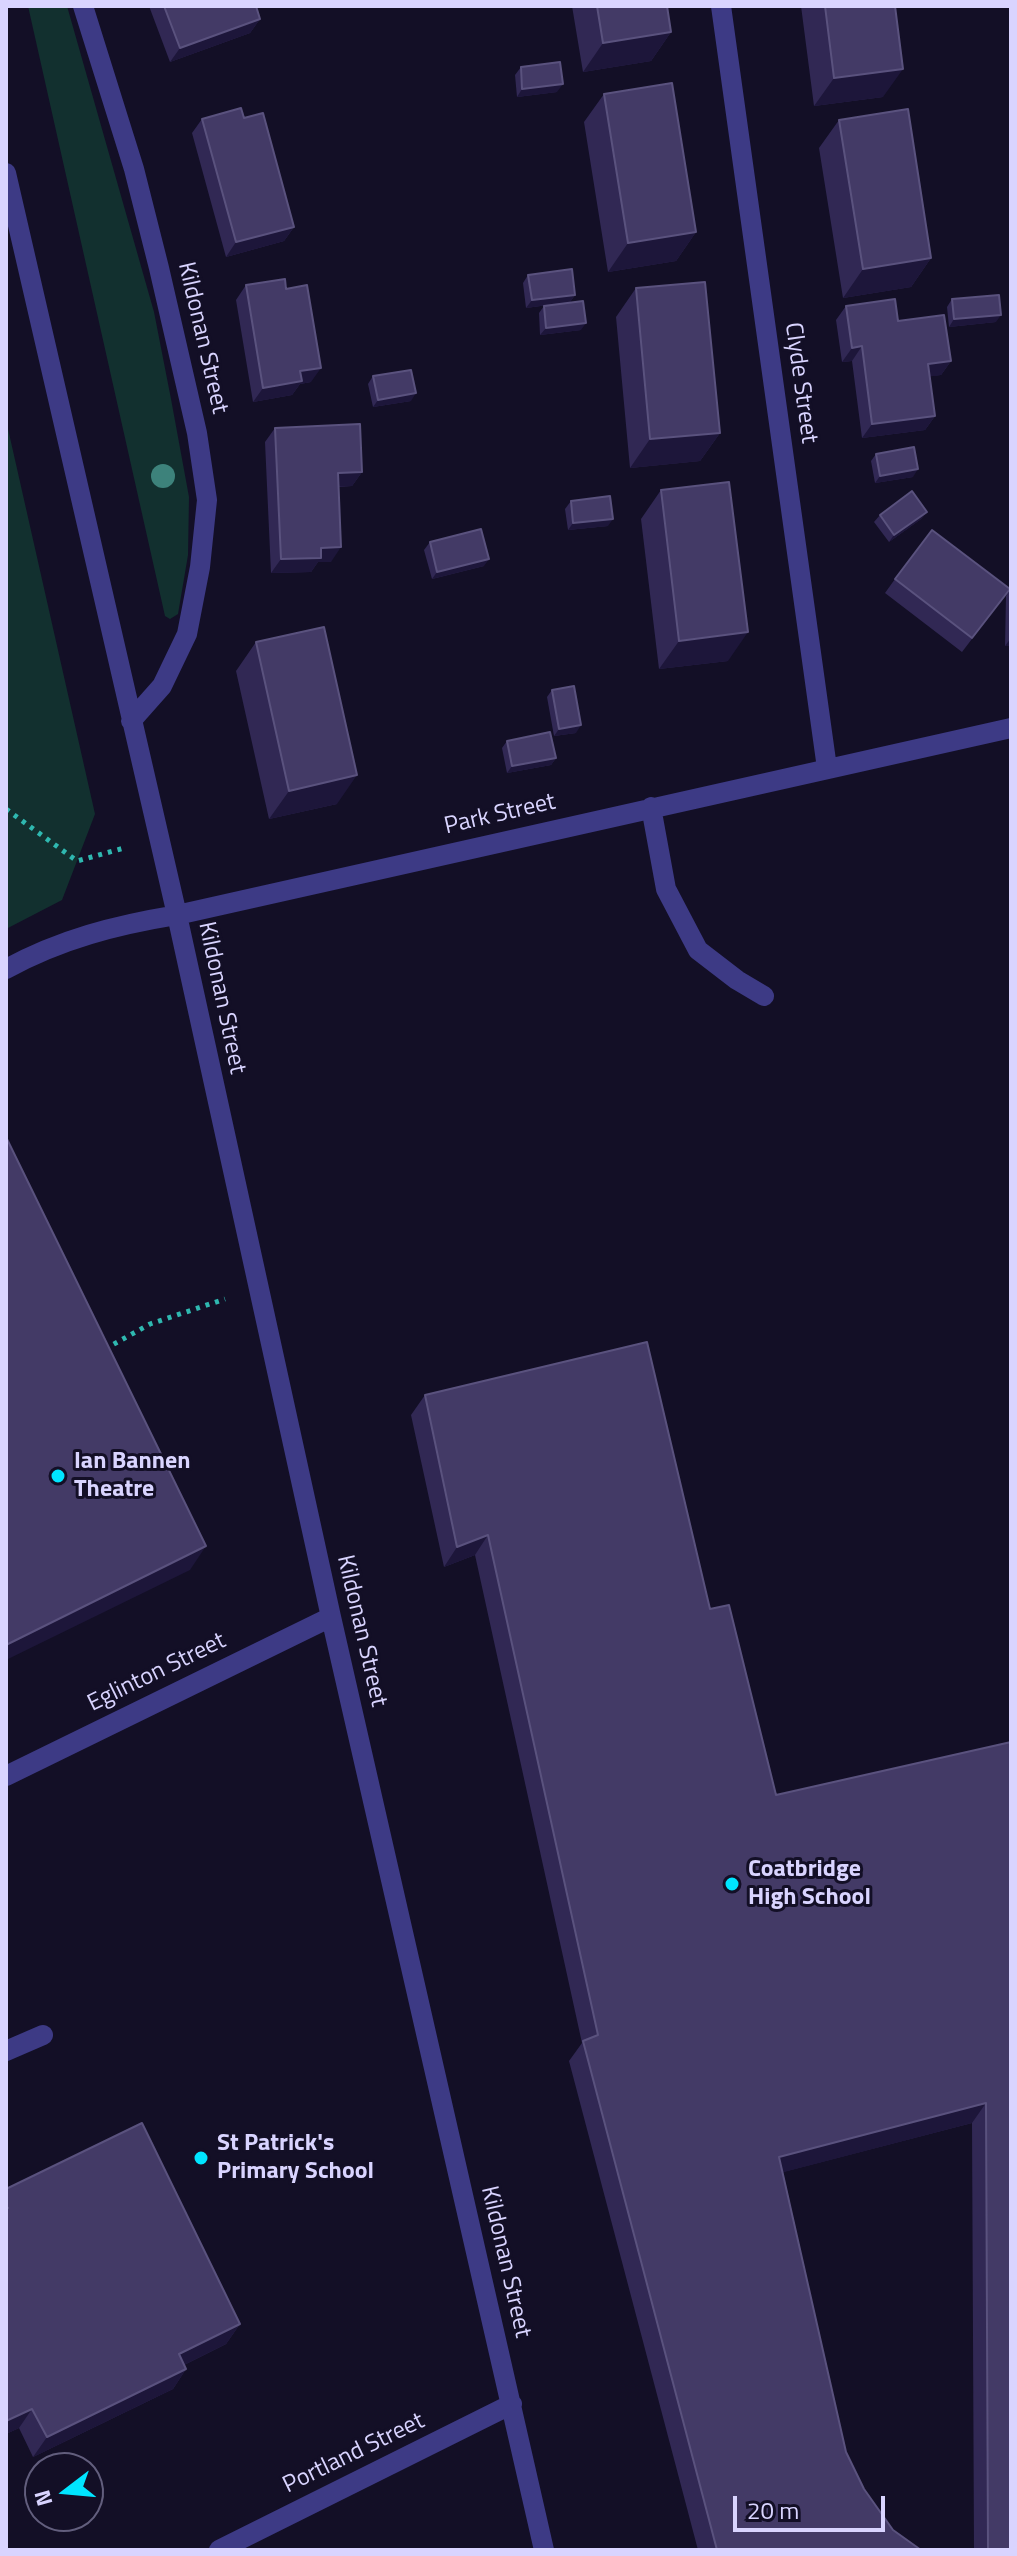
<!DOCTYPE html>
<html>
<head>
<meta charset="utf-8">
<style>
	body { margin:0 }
	#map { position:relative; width:1017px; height:2556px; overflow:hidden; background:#130f26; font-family:"Titillium Web",sans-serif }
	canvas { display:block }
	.frame { position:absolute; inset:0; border:8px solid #d9d4ff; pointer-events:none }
	.north { position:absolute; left:24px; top:2452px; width:80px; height:80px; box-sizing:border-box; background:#130f26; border:2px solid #625e7d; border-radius:50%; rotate:254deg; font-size:22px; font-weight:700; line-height:32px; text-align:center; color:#d9d4ff }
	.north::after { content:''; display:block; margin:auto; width:28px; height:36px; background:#00e5ff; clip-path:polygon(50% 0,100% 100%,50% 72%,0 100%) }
	.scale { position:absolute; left:733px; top:2496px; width:152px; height:36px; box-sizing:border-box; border:4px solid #d9d4ff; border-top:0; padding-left:10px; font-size:24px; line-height:28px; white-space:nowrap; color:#d9d4ff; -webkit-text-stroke:6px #130f26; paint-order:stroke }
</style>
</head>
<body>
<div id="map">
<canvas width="1017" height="2556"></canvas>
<div class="frame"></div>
<div class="north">N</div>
<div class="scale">20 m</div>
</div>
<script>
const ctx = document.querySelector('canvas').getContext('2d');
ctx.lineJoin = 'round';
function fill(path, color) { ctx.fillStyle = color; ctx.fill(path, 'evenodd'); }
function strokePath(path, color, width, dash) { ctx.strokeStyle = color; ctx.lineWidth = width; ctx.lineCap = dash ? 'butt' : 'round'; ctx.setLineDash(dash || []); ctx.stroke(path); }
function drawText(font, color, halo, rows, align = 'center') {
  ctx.font = font + ' "Titillium Web",sans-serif'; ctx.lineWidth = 6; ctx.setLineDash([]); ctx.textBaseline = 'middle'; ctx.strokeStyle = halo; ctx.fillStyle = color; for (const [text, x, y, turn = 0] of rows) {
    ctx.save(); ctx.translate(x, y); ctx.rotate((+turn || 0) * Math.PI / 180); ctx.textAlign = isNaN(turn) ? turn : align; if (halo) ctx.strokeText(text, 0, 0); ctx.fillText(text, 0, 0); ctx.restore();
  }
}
const green = new Path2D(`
	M 28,6 L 67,6 L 154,312 L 171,399 L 189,497 L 188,555 L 178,614 L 170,619 L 165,616 Z
	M 6,420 L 95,814 L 62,900 L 6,929 Z`);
const path = new Path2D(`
	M 6,809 L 77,861 L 124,848
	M 105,1349 L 150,1324 L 225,1299`);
const minor = new Path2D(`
	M 83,6 L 134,169 L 159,268 L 197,433 L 207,500 L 200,567 L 187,634 L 162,686 L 131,721
	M 721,6 L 827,768
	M 6,173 L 177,915 L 331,1617 L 544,2550
	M 651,807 L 666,889 L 698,950 L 737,980 L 764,996
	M 6,969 C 61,939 116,925 177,915 L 1011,728
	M 6,1776 L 331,1617
	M 6,2051 L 43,2035
	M 219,2550 L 512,2404`);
const trees = [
	[163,476]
];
const wall = new Path2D(`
	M 149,6 L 256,6 L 260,19 L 250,33 L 170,62 Z
	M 572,6 L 667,6 L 671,32 L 651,61 L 583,72 Z
	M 801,6 L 895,6 L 883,97 L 814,106 Z
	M 521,67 L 557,92 L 517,97 L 515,75 Z
	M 604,94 L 696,232 L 676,261 L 608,272 L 584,122 Z
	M 244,118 L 294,227 L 284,241 L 226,257 L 192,133 L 202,119 Z
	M 839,120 L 931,258 L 911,287 L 843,298 L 819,148 Z
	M 528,275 L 575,295 L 570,302 L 526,308 L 523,283 Z
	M 246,285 L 311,382 L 300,384 L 292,395 L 253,402 L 236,300 Z
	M 636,288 L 720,433 L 700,461 L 630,468 L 616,317 Z
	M 952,299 L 996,322 L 949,327 L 947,307 Z
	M 544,306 L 581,330 L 540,335 L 539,313 Z
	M 846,306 L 898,321 L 951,361 L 941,375 L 930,376 L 935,416 L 925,430 L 862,438 L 852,361 L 842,362 L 836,320 Z
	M 373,376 L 411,401 L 373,407 L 368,384 Z
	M 275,428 L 362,472 L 352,486 L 339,487 L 331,562 L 318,562 L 311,572 L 271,573 L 265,442 Z
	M 876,454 L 913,477 L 875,483 L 871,461 Z
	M 661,490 L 728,661 L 659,669 L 641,519 Z
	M 571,501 L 608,526 L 568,530 L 565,509 Z
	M 927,512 L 921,519 L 889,542 L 874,522 L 880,515 Z
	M 430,542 L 484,566 L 432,579 L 424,550 Z
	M 895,579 L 1010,589 L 962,652 L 885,593 Z
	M 1011,589 L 1011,646 L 1005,646 L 1006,596 Z
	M 256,642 L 337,804 L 269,819 L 236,671 Z
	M 552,690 L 576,733 L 554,736 L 547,697 Z
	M 507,741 L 556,758 L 551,765 L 507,773 L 502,748 Z
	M 425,1395 L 710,1609 L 776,1795 L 1011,1742 L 1011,2550 L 974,2550 L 972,2123 L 783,2172 L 846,2452 L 864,2489 L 893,2530 L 921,2550 L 698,2550 L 569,2061 L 582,2043 L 475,1555 L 444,1567 L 411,1415 Z
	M 6,2189 L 240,2324 L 226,2344 L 184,2365 L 186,2369 L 173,2389 L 33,2457 L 19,2428 L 6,2434 Z`);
const shadedWall = new Path2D(`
	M 260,19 L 250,33 L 170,62 L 180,48 Z
	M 671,32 L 651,61 L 583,72 L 603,43 Z
	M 903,69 L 883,97 L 814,106 L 834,78 Z
	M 563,84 L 557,92 L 517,97 L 522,89 Z
	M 294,227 L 284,241 L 226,257 L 236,242 Z
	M 696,232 L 676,261 L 608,272 L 628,243 Z
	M 931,258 L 911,287 L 843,298 L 863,269 Z
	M 575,295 L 570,302 L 526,308 L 532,300 Z
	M 1001,315 L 996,322 L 949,327 L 954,319 Z
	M 586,323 L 581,330 L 540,335 L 546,328 Z
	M 862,346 L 852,361 L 842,362 L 852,348 Z
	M 951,361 L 941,375 L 918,378 L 928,364 Z
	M 321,368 L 311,382 L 300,384 L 292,395 L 253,402 L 263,388 L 300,371 Z
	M 416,393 L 411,401 L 373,407 L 378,400 Z
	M 935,416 L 925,430 L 862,438 L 872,424 Z
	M 720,433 L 700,461 L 630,468 L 650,439 Z
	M 918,469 L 913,477 L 875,483 L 880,476 Z
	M 362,472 L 352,486 L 328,487 L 338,473 Z
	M 927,512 L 921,519 L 889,542 L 894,535 Z
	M 613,519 L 608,526 L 568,530 L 573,523 Z
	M 341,547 L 331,562 L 318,562 L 311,572 L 271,573 L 281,559 L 321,548 Z
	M 489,559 L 484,566 L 432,579 L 437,572 Z
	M 748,632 L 728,661 L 659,669 L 679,641 Z
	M 1011,638 L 1011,646 L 1005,646 Z
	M 581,725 L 576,733 L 554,736 L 559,729 Z
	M 556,758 L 551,765 L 507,773 L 512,766 Z
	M 357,775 L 337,804 L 269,819 L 289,791 Z
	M 488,1535 L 475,1555 L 444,1567 L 457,1547 Z
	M 206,1546 L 190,1570 L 6,1660 L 6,1645 Z
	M 986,2103 L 972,2123 L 765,2177 L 779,2157 Z
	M 240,2324 L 226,2344 L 166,2374 L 179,2354 Z
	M 186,2369 L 173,2389 L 33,2457 L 47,2437 Z
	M 32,2409 L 19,2428 L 6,2434 L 6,2421 Z`);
const building = new Path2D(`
	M 164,6 L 256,6 L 260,19 L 180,48 Z
	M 597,6 L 667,6 L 671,32 L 603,43 Z
	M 825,6 L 895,6 L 903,69 L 834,78 Z
	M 560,62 L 563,84 L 522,89 L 521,67 Z
	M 672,83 L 696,232 L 628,243 L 604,94 Z
	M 241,108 L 244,118 L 263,113 L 294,227 L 236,242 L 202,119 Z
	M 908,109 L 931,258 L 863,269 L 839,120 Z
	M 572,269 L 575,295 L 532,300 L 528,275 Z
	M 285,279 L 286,289 L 307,285 L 321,368 L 300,371 L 302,381 L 263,388 L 246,285 Z
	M 705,282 L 720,433 L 650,439 L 636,288 Z
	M 999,295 L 1001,315 L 954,319 L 952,299 Z
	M 895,299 L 898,321 L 944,315 L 951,361 L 928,364 L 935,416 L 872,424 L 862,346 L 852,348 L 846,306 Z
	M 583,301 L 586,323 L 546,328 L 544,306 Z
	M 411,370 L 416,393 L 378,400 L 373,376 Z
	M 360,424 L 362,472 L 338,473 L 341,547 L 321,548 L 321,558 L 281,559 L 275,428 Z
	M 914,447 L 918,469 L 880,476 L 876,454 Z
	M 729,482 L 748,632 L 679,641 L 661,490 Z
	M 912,491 L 927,512 L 894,535 L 880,515 Z
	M 610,496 L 613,519 L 573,523 L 571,501 Z
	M 481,529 L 489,559 L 437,572 L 430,542 Z
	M 932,530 L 1010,589 L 972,638 L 895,579 Z
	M 324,627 L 357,775 L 289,791 L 256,642 Z
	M 574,686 L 581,725 L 559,729 L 552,690 Z
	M 550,732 L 556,758 L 512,766 L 507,741 Z
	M 6,1137 L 206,1546 L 6,1645 Z
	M 647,1342 L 710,1609 L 729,1605 L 776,1795 L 1011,1742 L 1011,2550 L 988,2550 L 986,2103 L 779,2157 L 846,2452 L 864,2489 L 893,2530 L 921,2550 L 717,2550 L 583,2041 L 598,2035 L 488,1535 L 457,1547 L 425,1395 Z
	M 142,2123 L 240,2324 L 179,2354 L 186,2369 L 47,2437 L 32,2409 L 6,2421 L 6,2209 L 8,2208 L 6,2205 L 6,2189 Z`);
const markers = [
	[58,1476,8,"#00e5ff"],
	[732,1884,8,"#00e5ff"],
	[201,2158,8,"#00e5ff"]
];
const streetNames = [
	["Kildonan Street",202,338,77],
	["Clyde Street",800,383,82],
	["Park Street",500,815,-13],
	["Kildonan Street",221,998,78],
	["Kildonan Street",361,1631,77],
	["Eglinton Street",157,1673,-26],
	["Kildonan Street",505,2262,77],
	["Portland Street",354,2454,-26]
];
const poiNames = [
	["Ian Bannen",74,1462],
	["Theatre",74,1490],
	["Coatbridge",748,1870],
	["High School",748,1898],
	["St Patrick's",217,2144],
	["Primary School",217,2172]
];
fill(green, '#12302f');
strokePath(path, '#2fb8b0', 5, [4, 6]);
strokePath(minor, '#3d3a85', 20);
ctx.fillStyle = '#3d827b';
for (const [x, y] of trees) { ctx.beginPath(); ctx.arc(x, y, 12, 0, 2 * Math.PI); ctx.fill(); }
fill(wall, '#312854');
fill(shadedWall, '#1d163a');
fill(building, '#433a66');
strokePath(building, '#5a527e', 2);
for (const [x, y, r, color] of markers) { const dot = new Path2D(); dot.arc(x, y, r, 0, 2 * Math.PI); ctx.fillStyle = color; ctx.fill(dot); strokePath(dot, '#130f26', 3); }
drawText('24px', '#d9d4ff', '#130f26', streetNames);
drawText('bold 24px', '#d9d4ff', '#130f26', poiNames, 'left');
</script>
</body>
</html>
